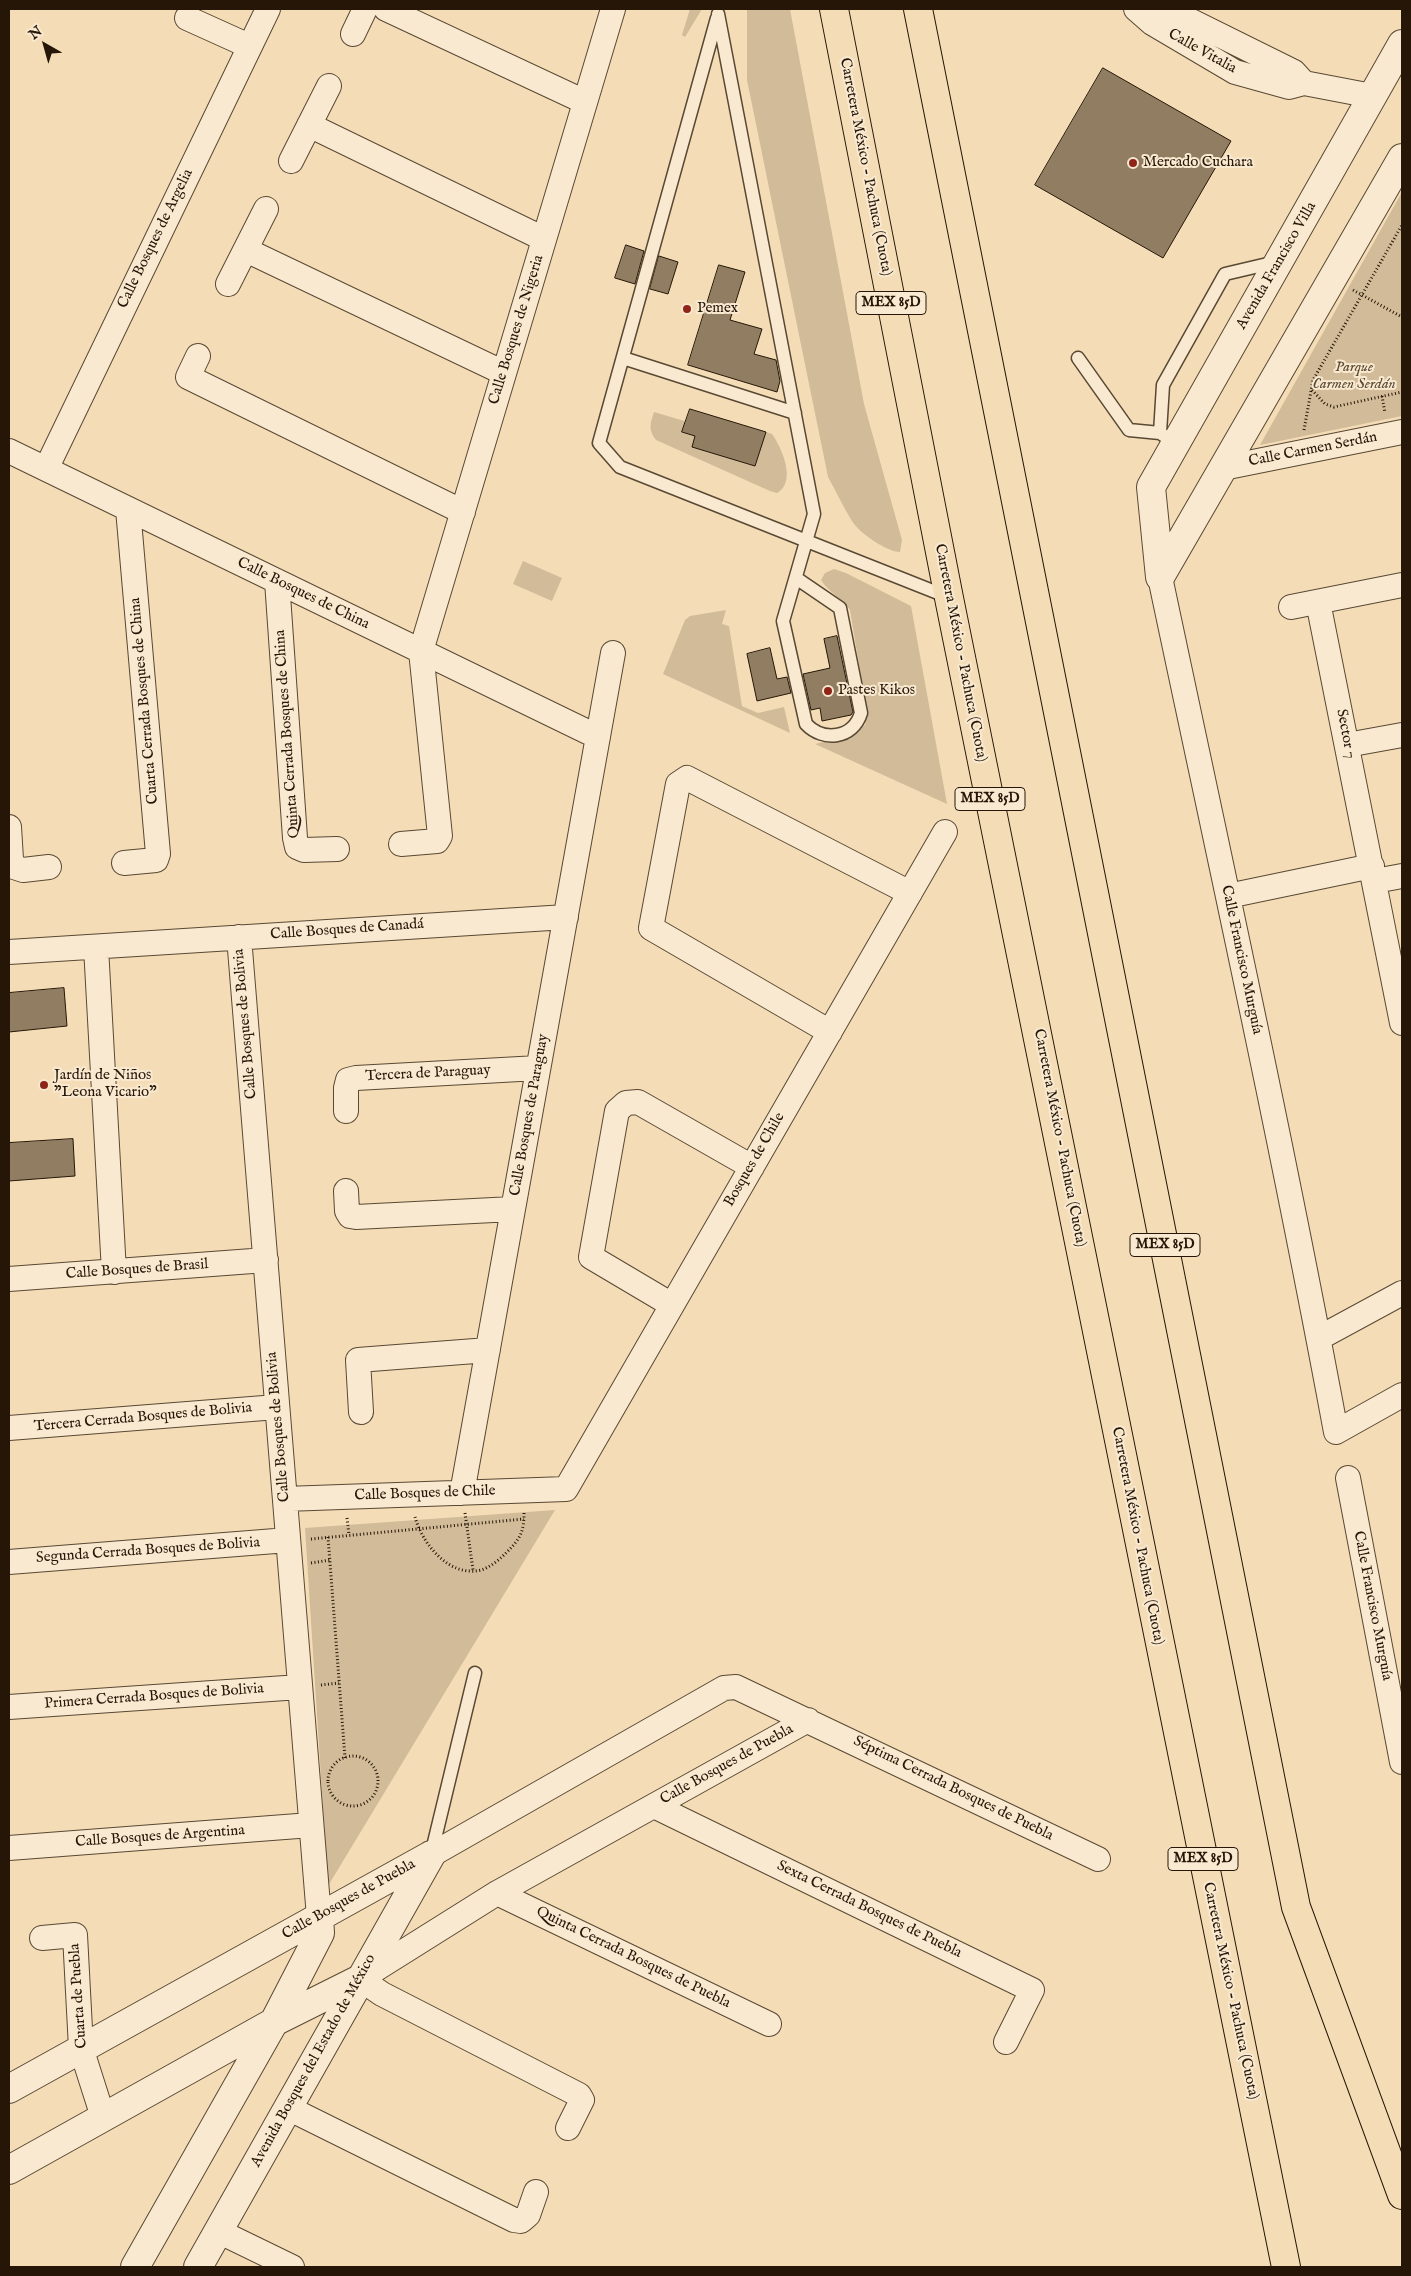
<!DOCTYPE html>
<html>
<head>
<meta charset="utf-8">
<style>
	body { margin:0 }
	#map { position:relative; width:1411px; height:2276px; overflow:hidden; background:#f4ddb6; font-family:"IM FELL English",serif }
	canvas { display:block }
	.frame { position:absolute; inset:0; border:10px solid #251607; pointer-events:none }
	.north { position:absolute; left:20px; top:20px; width:50px; height:50px; -webkit-text-stroke:4px #f8e9d0; paint-order:stroke; rotate:322deg; font-size:14px; font-weight:700; line-height:20px; text-align:center; color:#251607 }
	.north::after { content:''; display:block; margin:auto; width:18px; height:22px; background:#251607; clip-path:polygon(50% 0,100% 100%,50% 72%,0 100%) }
</style>
</head>
<body>
<div id="map">
<canvas width="1411" height="2276"></canvas>
<div class="frame"></div>
<div class="north">N</div>
</div>
<script>
const ctx = document.querySelector('canvas').getContext('2d');
ctx.lineJoin = 'round';
function fill(path, color) { ctx.fillStyle = color; ctx.fill(path, 'evenodd'); }
function strokePath(path, color, width, dash) { ctx.strokeStyle = color; ctx.lineWidth = width; ctx.lineCap = dash ? 'butt' : 'round'; ctx.setLineDash(dash || []); ctx.stroke(path); }
function drawText(font, color, halo, rows, align = 'center') {
  ctx.font = font + ' "IM FELL English",serif'; ctx.lineWidth = 4; ctx.setLineDash([]); ctx.textBaseline = 'middle'; ctx.strokeStyle = halo; ctx.fillStyle = color; for (const [text, x, y, turn = 0] of rows) {
    ctx.save(); ctx.translate(x, y); ctx.rotate((+turn || 0) * Math.PI / 180); ctx.textAlign = isNaN(turn) ? turn : align; if (halo) ctx.strokeText(text, 0, 0); ctx.fillText(text, 0, 0); ctx.restore();
  }
}
const green = new Path2D(`
	M 690,9 L 702,9 L 685,37 L 682,35 Z
	M 747,9 L 790,9 L 864,404 L 902,540 L 900,552 C 887,552 859,533 852,521 C 843,507 836,491 828,477 L 747,80 Z
	M 1402,192 L 1402,416 L 1260,445 Z
	M 654,412 L 762,444 L 766,432 L 772,434 C 782,448 797,482 777,493 L 770,491 L 656,440 C 648,430 650,424 654,412 Z
	M 523,561 L 562,578 L 552,601 L 513,584 Z
	M 834,569 L 846,573 L 911,606 L 947,804 L 815,744 L 853,735 L 865,725 L 867,713 L 850,610 C 842,598 828,592 821,580 L 825,573 Z
	M 726,610 L 722,624 L 729,626 L 742,706 L 758,713 L 784,707 L 790,733 L 663,674 L 685,620 L 690,616 Z
	M 555,1510 L 328,1886 L 305,1528 Z`);
const building = new Path2D(`
	M 1103,68 L 1231,141 L 1163,258 L 1035,185 Z
	M 626,245 L 644,251 L 635,284 L 615,278 Z
	M 659,256 L 678,262 L 668,294 L 650,289 Z
	M 719,265 L 745,272 L 730,320 L 762,329 L 754,354 L 776,360 L 780,381 L 777,392 L 688,365 Z
	M 690,409 L 766,432 L 755,466 L 692,447 L 695,436 L 682,432 Z
	M 837,636 L 853,712 L 851,715 L 822,721 L 820,708 L 811,710 L 803,674 L 830,668 L 824,639 Z
	M 770,648 L 777,679 L 787,677 L 791,693 L 757,701 L 747,654 Z
	M 64,988 L 67,1026 L 9,1032 L 9,993 Z
	M 73,1139 L 75,1176 L 9,1181 L 9,1143 Z`);
const path = new Path2D(`
	M 1353,290 L 1402,317
	M 1312,390 L 1325,404 L 1334,407 L 1402,392
	M 1382,396 L 1385,413
	M 1304,430 L 1313,380 L 1402,225
	M 465,1513 L 473,1570
	M 415,1517 C 422,1543 449,1578 481,1570 C 491,1567 500,1559 507,1552 C 521,1538 524,1531 524,1512
	M 347,1518 L 349,1535
	M 328,1537 L 345,1758
	M 311,1539 L 524,1519
	M 311,1563 L 330,1560
	M 321,1685 L 339,1683
	M328 1781a25 25 0 1 1 50 0a25 25 0 1 1-50 0Z`);
const service = new Path2D(`
	M 718,14 L 814,514 L 783,621 L 806,724 C 823,742 853,739 861,713 L 840,608 L 796,578
	M 717,18 L 599,443 L 620,467 L 948,597
	M 623,358 L 795,413
	M 1078,358 L 1129,430 L 1160,433 L 1166,437
	M 1160,433 L 1163,385 L 1225,274 L 1276,262
	M 431,1855 L 475,1673`);
const minor = new Path2D(`
	M 386,9 L 585,102
	M 1136,9 L 1152,23 L 1235,72 L 1289,87 L 1304,83 L 1372,96
	M 1167,9 L 1294,72 L 1304,83
	M 187,18 L 249,46
	M 353,34 L 365,9
	M 309,125 L 544,239
	M 291,161 L 329,86
	M 246,250 L 504,373
	M 228,284 L 266,209
	M 198,356 L 188,377 L 463,512
	M 9,451 L 598,737
	M 1223,468 L 1402,432
	M 46,469 L 268,9
	M 1160,577 C 1220,861 1283,1146 1336,1432 L 1402,1395
	M 277,581 L 295,838 L 297,847 L 304,850 L 337,849
	M 1318,602 L 1402,1023
	M 1291,607 L 1402,585
	M 1347,745 L 1402,735
	M 9,827 L 11,859 L 14,867 L 23,870 L 49,867
	M 401,844 L 437,841 L 440,836 L 421,651 L 613,9
	M 124,863 L 156,860 L 158,854 L 128,509
	M 1375,881 L 1402,876
	M 1228,896 L 1372,866
	M 239,937 L 319,1917
	M 96,947 L 114,1272
	M 9,952 L 566,917
	M 830,1032 L 651,928 L 678,784 L 687,778 L 910,893
	M 346,1111 L 346,1088 L 348,1080 L 356,1078 L 538,1068
	M 346,1191 L 347,1211 L 350,1216 L 356,1217 L 513,1209
	M 9,1279 L 266,1260
	M 672,1305 L 591,1257 L 617,1111 L 626,1103 L 638,1102 L 752,1167
	M 1319,1338 L 1402,1293
	M 361,1412 L 358,1360 L 488,1350
	M 9,1428 L 277,1407
	M 1348,1478 L 1402,1762
	M 462,1493 L 613,653
	M 285,1499 L 566,1489 L 945,832
	M 9,1562 L 288,1540
	M 9,1707 L 300,1687
	M 654,1806 L 1032,1990 L 1006,2042
	M 9,1848 L 311,1825
	M 431,1855 L 724,1688 L 736,1687 L 1098,1859
	M 497,1893 L 769,2024
	M 42,1938 L 75,1935 L 81,2048 L 103,2117
	M 288,2108 L 514,2220 L 521,2221 L 528,2215 L 536,2192
	M 568,2128 L 582,2100 L 579,2095 L 382,1994 L 360,1979 L 497,1893 L 808,1720
	M 218,2231 L 292,2267`);
const tertiary = new Path2D(`
	M 1160,577 L 1151,487 L 1402,44
	M 1160,577 L 1402,158
	M 9,2089 L 431,1855
	M 9,2170 L 274,2022 L 360,1979
	M 135,2267 L 274,2022 L 320,1933 L 319,1917
	M 198,2267 L 431,1855`);
const motorway = new Path2D(`
	M 834,9 L 949,598 L 1286,2267
	M 918,9 L 1296,1907 L 1402,2195`);
const markers = [
	[1133,163,5,"#8f2418"],
	[687,309,5,"#8f2418"],
	[828,691,5,"#8f2418"],
	[44,1085,5,"#8f2418"]
];
const shields = [
	[891,303,70],
	[990,799,70],
	[1165,1245,70],
	[1203,1859,70]
];
const shieldNames = [
	["MEX 85D",891,303],
	["MEX 85D",990,799],
	["MEX 85D",1165,1245],
	["MEX 85D",1203,1859]
];
const streetNames = [
	["Calle Vitalia",1202,52,29],
	["Carretera México - Pachuca (Cuota)",865,167,79],
	["Calle Bosques de Argelia",156,239,-64],
	["Avenida Francisco Villa",1277,266,-60],
	["Calle Bosques de Nigeria",517,330,-73],
	["Calle Carmen Serdán",1313,450,-11],
	["Calle Bosques de China",303,594,26],
	["Carretera México - Pachuca (Cuota)",960,653,79],
	["Cuarta Cerrada Bosques de China",145,701,-95],
	["Quinta Cerrada Bosques de China",288,734,-94],
	["Sector 7",1345,734,79],
	["Calle Bosques de Canadá",347,930,-4],
	["Calle Francisco Murguía",1241,960,78],
	["Calle Bosques de Bolivia",246,1024,-95],
	["Tercera de Paraguay",428,1074,-3],
	["Calle Bosques de Paraguay",530,1115,-80],
	["Carretera México - Pachuca (Cuota)",1059,1138,79],
	["Bosques de Chile",755,1160,-60],
	["Calle Bosques de Brasil",137,1270,-4],
	["Tercera Cerrada Bosques de Bolivia",143,1418,-5],
	["Calle Bosques de Bolivia",279,1427,-95],
	["Calle Bosques de Chile",425,1494,-2],
	["Carretera México - Pachuca (Cuota)",1137,1536,79],
	["Segunda Cerrada Bosques de Bolivia",148,1551,-4],
	["Calle Francisco Murguía",1372,1606,79],
	["Primera Cerrada Bosques de Bolivia",154,1697,-4],
	["Calle Bosques de Puebla",727,1765,-29],
	["Séptima Cerrada Bosques de Puebla",953,1789,26],
	["Calle Bosques de Argentina",160,1837,-4],
	["Calle Bosques de Puebla",349,1900,-29],
	["Sexta Cerrada Bosques de Puebla",869,1910,26],
	["Quinta Cerrada Bosques de Puebla",633,1958,26],
	["Carretera México - Pachuca (Cuota)",1230,1991,78],
	["Cuarta de Puebla",79,1996,-94],
	["Avenida Bosques del Estado de México",314,2061,-61]
];
const poiNames = [
	["Mercado Cuchara",1143,163],
	["Pemex",697,309],
	["Pastes Kikos",838,691],
	["Jardín de Niños",54,1076],
	["\"Leona Vicario\"",54,1093]
];
const parkNames = [
	["Parque",1354,368],
	["Carmen Serdán",1354,385]
];
fill(green, '#d1bb98');
fill(building, '#917d62');
strokePath(building, '#251607', 1);
strokePath(service, '#594833', 15);
strokePath(minor, '#594833', 26);
strokePath(tertiary, '#594833', 30);
strokePath(motorway, '#251607', 30);
strokePath(path, '#251607', 3, [1, 2.5]);
strokePath(service, '#f8e9d0', 12);
strokePath(minor, '#f8e9d0', 24);
strokePath(tertiary, '#f8e9d0', 28);
strokePath(motorway, '#f4ddb6', 28);
for (const [x, y, r, color] of markers) { const dot = new Path2D(); dot.arc(x, y, r, 0, 2 * Math.PI); ctx.fillStyle = color; ctx.fill(dot); strokePath(dot, '#f8e9d0', 2); }
for (const [x, y, w] of shields) { const box = new Path2D(); box.roundRect(x - w / 2, y - 11.5, w, 23, 4); ctx.fillStyle = '#f8e9d0'; ctx.fill(box); strokePath(box, '#251607', 1); }
drawText('bold 14px', '#251607', null, shieldNames);
drawText('15px', '#251607', '#f8e9d0', streetNames);
drawText('15px', '#251607', '#f8e9d0', poiNames, 'left');
drawText('italic 15px', '#594832', '#f8e9d0', parkNames);
</script>
</body>
</html>
